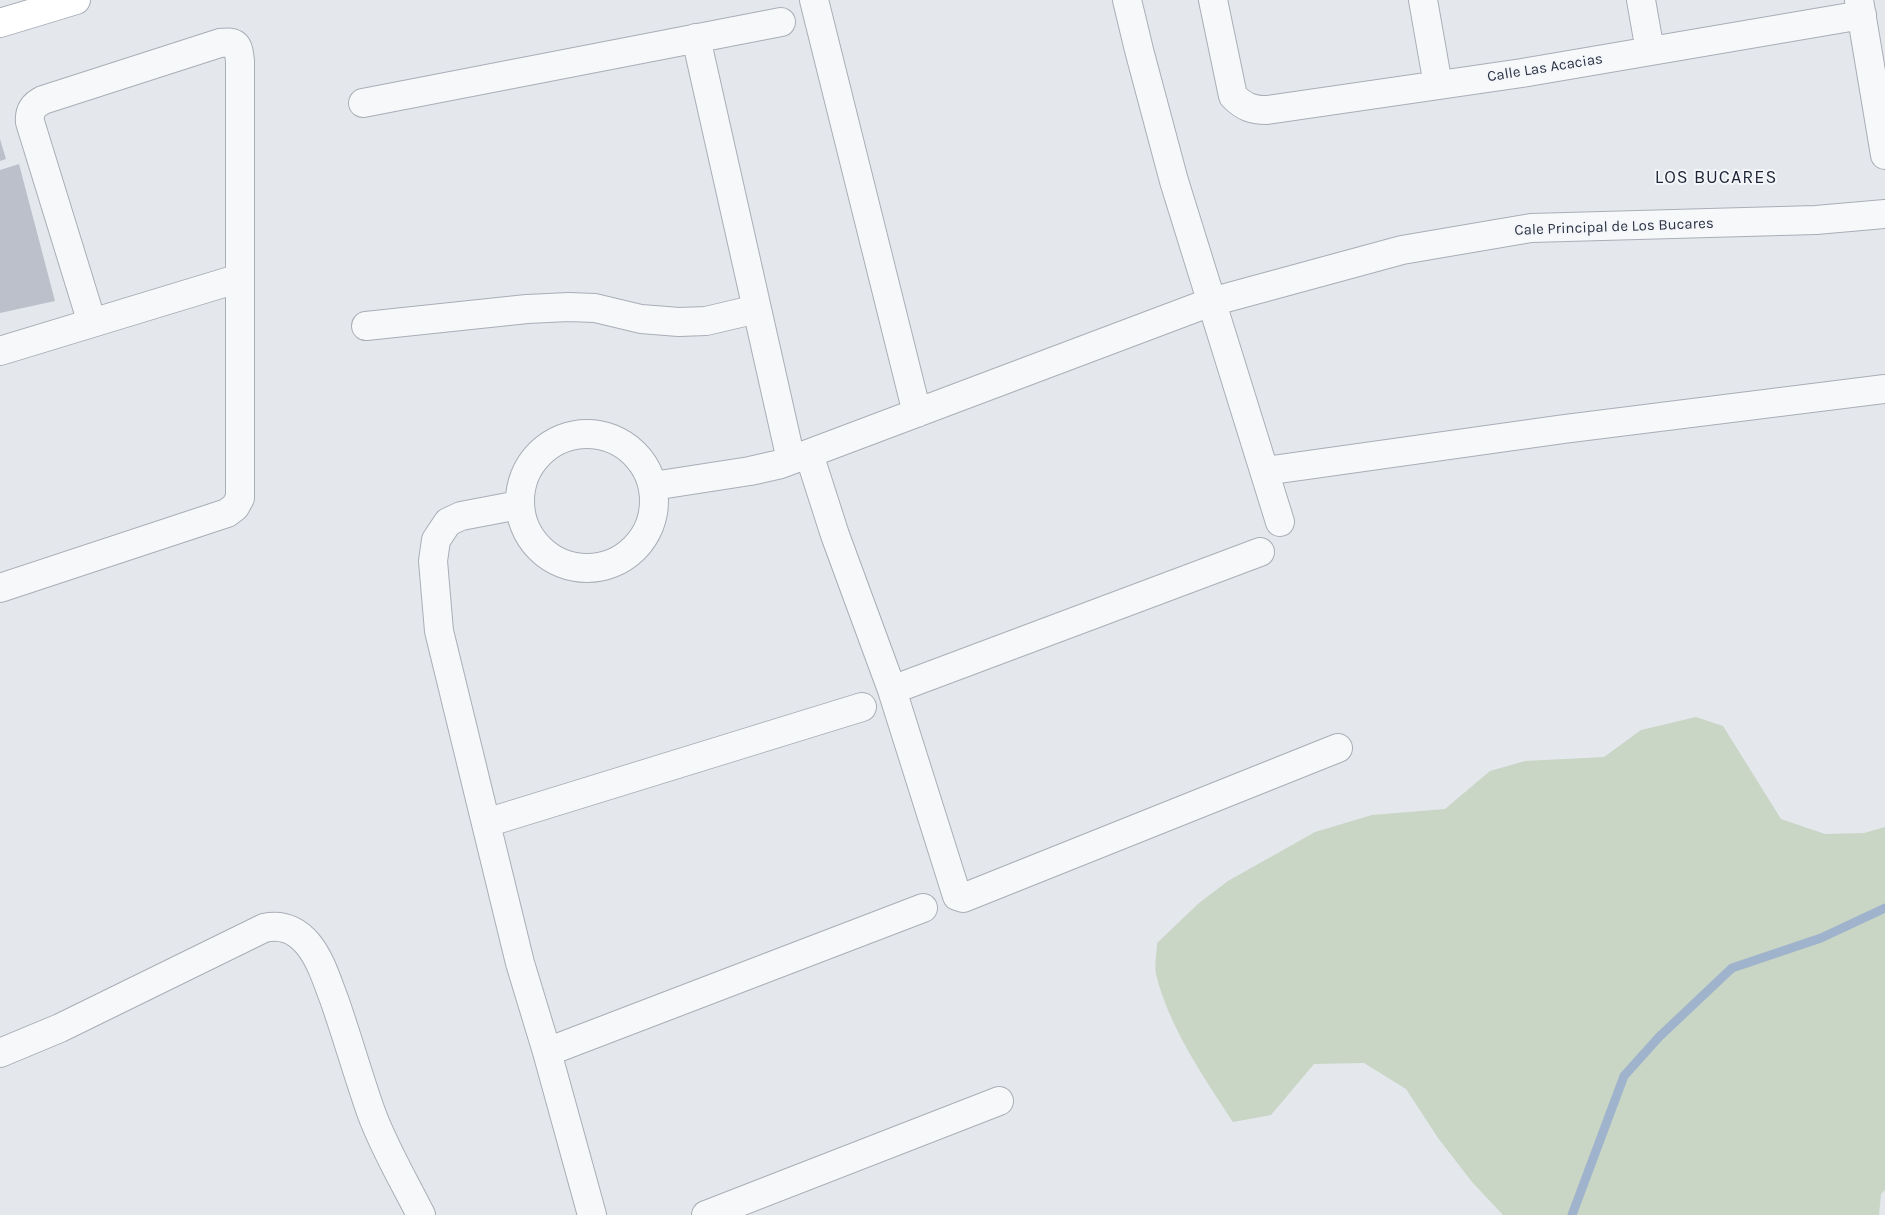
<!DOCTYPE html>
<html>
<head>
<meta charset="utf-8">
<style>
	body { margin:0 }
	canvas { display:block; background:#e4e7ec }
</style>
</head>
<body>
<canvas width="1885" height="1215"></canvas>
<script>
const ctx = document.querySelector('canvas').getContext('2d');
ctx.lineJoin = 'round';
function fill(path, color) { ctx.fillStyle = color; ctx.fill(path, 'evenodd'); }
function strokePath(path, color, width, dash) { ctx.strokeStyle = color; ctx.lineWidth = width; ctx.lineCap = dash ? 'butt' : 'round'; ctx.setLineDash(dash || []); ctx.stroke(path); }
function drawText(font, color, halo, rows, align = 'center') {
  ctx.font = font + ' Karla,sans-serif'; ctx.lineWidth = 4; ctx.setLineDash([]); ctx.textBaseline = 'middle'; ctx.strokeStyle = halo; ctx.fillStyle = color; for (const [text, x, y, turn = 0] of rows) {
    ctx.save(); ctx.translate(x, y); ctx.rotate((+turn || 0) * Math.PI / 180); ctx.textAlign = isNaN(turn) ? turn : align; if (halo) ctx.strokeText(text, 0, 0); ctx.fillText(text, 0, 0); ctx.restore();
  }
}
const green = new Path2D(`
	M 1696,717 L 1723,726 L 1781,819 L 1825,834 L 1864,833 L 1885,827 L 1885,1190 L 1881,1194 L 1879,1215 L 1503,1215 L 1472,1182 L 1438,1138 L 1406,1089 L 1364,1063 L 1314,1064 L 1271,1115 L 1233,1122 C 1204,1078 1168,1025 1156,974 C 1154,965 1157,953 1157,943 L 1199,903 L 1228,881 L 1315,832 L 1372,815 L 1445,809 L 1490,771 L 1525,761 L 1604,757 L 1641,730 Z`);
const stream = new Path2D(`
	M 1572,1215 L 1624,1076 L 1659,1037 L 1732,968 L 1821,938 L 1885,908`);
const building = new Path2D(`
	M 0,139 L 6,159 L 0,161 Z
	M 19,164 L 55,301 L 0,313 L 0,170 Z`);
const minor = new Path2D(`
	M 814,0 L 917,413
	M 1127,0 L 1139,50 L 1174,181 L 1280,522
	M 1213,0 L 1233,96 C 1244,107 1252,110 1267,110 L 1522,73 L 1862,15
	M 1423,0 L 1438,85
	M 1641,0 L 1650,51
	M 1859,0 L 1885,155
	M 696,38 L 791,460
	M 363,103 L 781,22
	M 366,326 L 527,309 L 569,307 L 595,308 L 641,319 L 679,322 L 706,321 L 757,309
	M 0,351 L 240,278
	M520 501a67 67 0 1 1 134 0a67 67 0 1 1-134 0Z
	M 809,454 L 835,535 L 892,690 L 957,896 L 963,898 L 1338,748
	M 1265,471 L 1564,429 L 1885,389
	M 653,486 L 750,471 L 781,464 L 1211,302 L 1402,250 L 1531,228 L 1816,220 L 1885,214
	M 519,505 L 461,516 L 448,522 L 436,540 L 433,561 L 439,631 L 520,963 L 547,1052 L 592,1215
	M 0,588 L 227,513 L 235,507 L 240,498 L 240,61 C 238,44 237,41 220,43 L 43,100 C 33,105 29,111 30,122 L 92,323
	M 892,690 L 1260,552
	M 486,823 L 862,707
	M 547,1052 L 923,908
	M 0,1053 L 60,1028 L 264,928 C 283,924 296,930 308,944 C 321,960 327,981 334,999 C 347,1036 358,1075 371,1112 C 384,1148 404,1181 421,1215
	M 706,1215 L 999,1101`);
const secondary = new Path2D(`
	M 0,23 L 76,0`);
const streetNames = [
	["Calle Las Acacias",1545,68,-9],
	["Cale Principal de Los Bucares",1614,227,-2]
];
const quarterNames = [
	["LOS BUCARES",1716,178]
];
fill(green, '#c9d6c5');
strokePath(stream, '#9fb4cc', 9);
fill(building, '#bbc0ca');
strokePath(minor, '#a9aeb7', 30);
strokePath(secondary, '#a9aeb7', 30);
strokePath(minor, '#f7f8fa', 28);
strokePath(secondary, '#fff', 28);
drawText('15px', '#2b3445', '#f4f6f9', streetNames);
ctx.letterSpacing = '1px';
drawText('18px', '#1d2536', '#f4f6f9', quarterNames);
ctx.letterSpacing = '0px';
</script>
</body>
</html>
